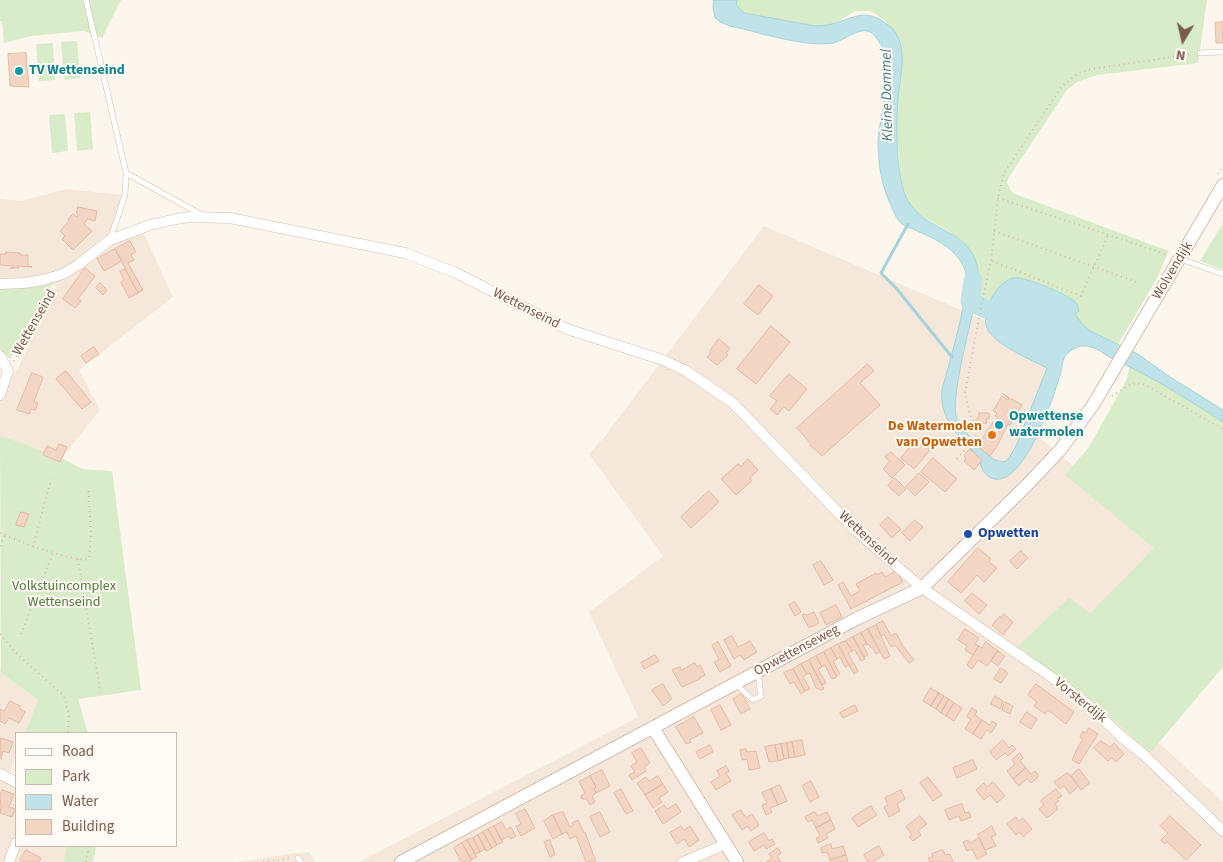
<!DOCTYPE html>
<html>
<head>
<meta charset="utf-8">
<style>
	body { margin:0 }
	#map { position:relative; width:1223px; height:862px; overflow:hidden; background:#fdf6ec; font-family:"Source Sans 3",sans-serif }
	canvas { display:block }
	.legend { position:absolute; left:15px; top:732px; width:162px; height:115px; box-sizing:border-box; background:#fffaf3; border:1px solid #cabbb1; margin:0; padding:6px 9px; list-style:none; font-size:15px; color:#7a5c4d }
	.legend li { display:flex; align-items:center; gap:10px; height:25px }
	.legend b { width:25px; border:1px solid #cabbb1 }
	.north { position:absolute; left:1158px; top:15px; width:50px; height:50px; -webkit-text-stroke:4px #fffaf3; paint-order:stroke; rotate:189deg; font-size:14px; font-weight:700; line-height:20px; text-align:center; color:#7a5c4d }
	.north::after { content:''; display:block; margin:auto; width:18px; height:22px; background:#7a5c4d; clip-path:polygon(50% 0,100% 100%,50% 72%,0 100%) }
</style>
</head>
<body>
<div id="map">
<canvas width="1223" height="862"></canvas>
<ul class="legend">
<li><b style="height:6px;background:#fff"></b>Road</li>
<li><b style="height:14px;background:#d8ecc9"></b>Park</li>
<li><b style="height:14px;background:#bfe3e8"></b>Water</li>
<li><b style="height:14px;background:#f3d5c3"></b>Building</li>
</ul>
<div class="north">N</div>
</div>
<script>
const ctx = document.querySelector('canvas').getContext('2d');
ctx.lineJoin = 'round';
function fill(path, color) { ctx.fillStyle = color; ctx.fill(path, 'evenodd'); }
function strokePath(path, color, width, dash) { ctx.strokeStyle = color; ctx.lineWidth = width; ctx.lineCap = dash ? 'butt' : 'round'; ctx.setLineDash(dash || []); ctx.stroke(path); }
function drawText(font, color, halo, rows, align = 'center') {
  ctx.font = font + ' "Source Sans 3",sans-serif'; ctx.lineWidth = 4; ctx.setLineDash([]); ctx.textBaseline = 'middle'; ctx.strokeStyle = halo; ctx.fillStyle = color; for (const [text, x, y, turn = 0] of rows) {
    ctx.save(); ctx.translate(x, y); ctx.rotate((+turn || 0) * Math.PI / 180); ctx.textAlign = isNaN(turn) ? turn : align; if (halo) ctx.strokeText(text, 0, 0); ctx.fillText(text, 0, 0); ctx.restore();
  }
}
const residential = new Path2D(`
	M 66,189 L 122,195 L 106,244 L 144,234 L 173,297 L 79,370 L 100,410 L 62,458 L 0,435 L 0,396 L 19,366 L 57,286 L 38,278 L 0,280 L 0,199 L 22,201 Z
	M 764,226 L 1055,350 L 1031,433 L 1043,440 L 1165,545 L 1077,667 L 1223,802 L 1223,862 L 359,862 L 638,717 L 589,612 L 663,556 L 589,454 L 605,436 Z
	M 0,665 L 1,673 L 38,700 L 25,733 L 16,733 L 16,755 L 8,776 L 16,781 L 16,846 L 85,846 L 82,862 L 0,862 Z
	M 310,852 L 315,862 L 237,862 L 296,853 Z`);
const green = new Path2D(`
	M 0,0 L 121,0 L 102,38 L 84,31 L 31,36 L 4,43 L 2,21 L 0,21 Z
	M 737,0 L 1207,0 L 1198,63 L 1097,75 L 1077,82 L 1067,90 L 1009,177 L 1007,182 L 1011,191 L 1015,194 L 1169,251 L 1156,280 L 1118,344 C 1104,337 1079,330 1074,313 C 1074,309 1074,304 1074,301 C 1059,292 1021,270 1005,282 C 999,287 991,304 986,312 L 986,316 L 973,311 L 979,281 L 978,270 L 963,242 L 950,232 L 915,212 L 909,204 L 904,192 L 901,178 L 897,138 L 898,98 L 902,62 L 886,21 L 871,11 L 855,11 L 839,21 L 827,26 L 815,26 L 744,13 L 736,5 Z
	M 77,41 L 80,78 L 64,80 L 61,42 Z
	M 53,43 L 55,80 L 39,81 L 36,44 Z
	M 90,112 L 93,149 L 77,151 L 74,113 Z
	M 65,114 L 68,151 L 52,153 L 49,115 Z
	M 1223,223 L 1223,270 L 1200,261 Z
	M 53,283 L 10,359 L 0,349 L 0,288 L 6,289 Z
	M 1130,366 L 1184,397 L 1223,422 L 1223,667 L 1150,753 L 1096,704 L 1018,646 L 1069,598 L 1090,613 L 1154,548 L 1065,475 L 1089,447 L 1126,381 Z
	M 0,435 L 62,458 L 82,469 L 112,471 L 141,690 L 78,699 L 88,733 L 25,733 L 38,700 L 1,673 Z
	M 67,846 L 96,846 L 93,862 L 64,862 Z`);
const water = new Path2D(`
	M 714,0 L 737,0 L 736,5 L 744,13 L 815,26 C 851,26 859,0 892,28 C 909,47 900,76 898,98 C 897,110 897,123 897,136 C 897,154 899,175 904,192 C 920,240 989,221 977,295 C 972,318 949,401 957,419 C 961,429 972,438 979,446 C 987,454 992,461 1004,462 L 1009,458 L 1016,446 L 1047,368 C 1033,361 992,343 987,328 C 983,319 987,307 991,299 C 996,290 1003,281 1013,278 C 1022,275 1066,294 1074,301 C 1077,303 1078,307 1079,311 L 1075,314 L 1083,325 L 1090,331 L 1138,354 L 1167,375 L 1223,410 L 1223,422 C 1195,404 1167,386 1138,371 C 1129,366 1119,363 1111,358 C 1103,353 1093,345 1083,346 C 1076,346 1068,352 1064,358 C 1062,362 1062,368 1061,372 C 1054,396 1025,485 994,479 C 986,477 982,470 980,463 L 982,460 C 962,440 939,421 942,390 C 948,367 972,289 965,270 C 963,263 957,256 952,251 C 939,239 918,232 902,224 C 895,218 893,209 889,201 C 881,183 878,161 878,141 C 880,108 900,63 874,35 C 862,23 847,40 833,43 C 810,47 770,36 747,30 C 740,28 731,27 725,24 C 721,23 718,20 715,18 L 713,8 Z`);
const stream = new Path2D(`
	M 908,224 L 881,273 L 896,288 L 952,357`);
const river = new Path2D(`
	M 973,281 L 970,301 L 985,309 L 1012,318`);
const building = new Path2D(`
	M 1223,22 L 1223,43 L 1216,43 L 1215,23 Z
	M 26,53 L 29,87 L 10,86 L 8,54 Z
	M 78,207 L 97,211 L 95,221 L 87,219 L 84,224 L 92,231 L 73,250 L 62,239 L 65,236 L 60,231 L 69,221 L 68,219 L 73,214 L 77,217 L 78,215 L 77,214 Z
	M 130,241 L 136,252 L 131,255 L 134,260 L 128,263 L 143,290 L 138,293 L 115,249 Z
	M 115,249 L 122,261 L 104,271 L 97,259 Z
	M 6,252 L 20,253 L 20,255 L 28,255 L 28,266 L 32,267 L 17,266 L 19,268 L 10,268 L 13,268 L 14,266 L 0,265 L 0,254 L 6,254 Z
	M 85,268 L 95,276 L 78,299 L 81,301 L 75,308 L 63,299 Z
	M 125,269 L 138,293 L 129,298 L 121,282 L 124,280 L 120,272 Z
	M 100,283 L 107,290 L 103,295 L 96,288 Z
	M 759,285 L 773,296 L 758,315 L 744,304 Z
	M 771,326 L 790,342 L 756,384 L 737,369 Z
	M 719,339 L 730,348 L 726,353 L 728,355 L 717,365 L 707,357 L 711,352 L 710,351 Z
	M 94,347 L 99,354 L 86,363 L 81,356 Z
	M 868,364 L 874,371 L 860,383 L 880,405 L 822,456 L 810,445 L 811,444 L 797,428 Z
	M 66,371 L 91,402 L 82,409 L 56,379 Z
	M 32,373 L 43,377 L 34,402 L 38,403 L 35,410 L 31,409 L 29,414 L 17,410 Z
	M 789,374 L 807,389 L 789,411 L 784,407 L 777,415 L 770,409 L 777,401 L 770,396 Z
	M 1003,394 L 1022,405 L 1010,425 L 1008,424 L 997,446 L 990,456 L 977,446 L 993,422 L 995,424 L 999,419 L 995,416 L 997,413 L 993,411 L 1002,396 L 1008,400 L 1009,399 Z
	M 979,413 L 989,413 L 989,419 L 986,419 L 987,423 L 977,424 L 977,418 L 979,417 Z
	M 918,438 L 931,449 L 914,469 L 901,458 Z
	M 59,444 L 67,447 L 60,462 L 43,455 L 47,446 L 56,450 Z
	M 970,449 L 982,460 L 974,470 L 964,461 L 966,458 L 964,456 Z
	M 891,452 L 905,465 L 892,478 L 883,469 L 890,461 L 885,457 Z
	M 933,458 L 957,479 L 945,492 L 921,472 Z
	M 748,459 L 758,470 L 750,478 L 752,481 L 736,495 L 721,479 L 738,464 L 741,466 Z
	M 919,473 L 929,482 L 915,496 L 906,487 Z
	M 895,478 L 906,489 L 899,496 L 888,486 Z
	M 709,491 L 719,502 L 691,528 L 681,517 Z
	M 21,512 L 29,514 L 24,527 L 16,525 Z
	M 888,517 L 901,529 L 892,538 L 880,525 Z
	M 915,520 L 923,527 L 910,541 L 902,533 Z
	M 978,548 L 991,559 L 989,562 L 997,568 L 984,582 L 977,575 L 961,593 L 948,582 Z
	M 1021,551 L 1028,558 L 1017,569 L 1010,561 Z
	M 821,561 L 833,580 L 824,585 L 813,565 Z
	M 896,571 L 903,582 L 851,609 L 838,585 L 843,582 L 851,596 L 860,591 L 856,584 L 876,573 L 877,575 L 882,572 L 885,577 Z
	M 972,593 L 987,605 L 979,614 L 965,601 Z
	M 795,602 L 801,612 L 795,616 L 789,605 Z
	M 836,605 L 842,617 L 826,625 L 820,613 Z
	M 814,612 L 819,623 L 809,628 L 802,615 L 806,614 L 807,615 Z
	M 1004,614 L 1013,622 L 1003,635 L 992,625 L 1000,616 L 1001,618 Z
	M 883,621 L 891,636 L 896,633 L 903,646 L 914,660 L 909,663 L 895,645 L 891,647 L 884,634 L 881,636 L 876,625 Z
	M 876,625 L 890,656 L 884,659 L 868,629 Z
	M 868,629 L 880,652 L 876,654 L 872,647 L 871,648 L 869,645 L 867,644 L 861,633 Z
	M 965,629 L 979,638 L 975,644 L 979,646 L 973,655 L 965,650 L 967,646 L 958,640 Z
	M 861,633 L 867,644 L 863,645 L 868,655 L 864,657 L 853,637 Z
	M 732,636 L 738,647 L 750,641 L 757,652 L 744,660 L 740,655 L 734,659 L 724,640 Z
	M 853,637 L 865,659 L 861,661 L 855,650 L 852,651 L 846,641 Z
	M 846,641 L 852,651 L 848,653 L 858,671 L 854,674 L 838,644 Z
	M 718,642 L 731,666 L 720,672 L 714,662 L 719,660 L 712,645 Z
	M 986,642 L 998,651 L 987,666 L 978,660 L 972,669 L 967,665 L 979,646 L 982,648 Z
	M 838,644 L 849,665 L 845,667 L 840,657 L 837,659 L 831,648 Z
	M 831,648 L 837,659 L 833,661 L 840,674 L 836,676 L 824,652 Z
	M 998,651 L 1005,656 L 998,666 L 991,661 Z
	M 824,652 L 837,677 L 832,679 L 825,665 L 822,667 L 816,656 Z
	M 655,655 L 659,661 L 644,669 L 641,663 Z
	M 816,656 L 822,667 L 818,669 L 826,683 L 822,685 L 809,660 Z
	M 809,660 L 824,689 L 822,690 L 816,688 L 810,673 L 807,674 L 801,664 Z
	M 695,663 L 697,667 L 700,665 L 705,675 L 699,678 L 700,679 L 682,687 L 672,670 L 678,667 L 680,667 L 681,670 Z
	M 801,664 L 807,674 L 803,677 L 810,689 L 805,691 L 793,669 Z
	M 1001,668 L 1008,673 L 1001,683 L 994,679 Z
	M 793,669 L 805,691 L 801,694 L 794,682 L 790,684 L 784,673 Z
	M 663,684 L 672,699 L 663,706 L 652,690 Z
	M 1036,684 L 1074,712 L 1066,724 L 1048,710 L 1045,714 L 1034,706 L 1037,702 L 1028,695 Z
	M 931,688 L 939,693 L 931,706 L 923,701 Z
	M 939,693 L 944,696 L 936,709 L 931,706 Z
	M 742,694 L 750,709 L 741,714 L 733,699 Z
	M 944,696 L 949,699 L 941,713 L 936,709 Z
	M 995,696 L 1003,701 L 1000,709 L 991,704 Z
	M 949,699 L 954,703 L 946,716 L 941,713 Z
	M 10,701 L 20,706 L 19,708 L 25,712 L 19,723 L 9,718 L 5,724 L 0,721 L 0,709 L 4,711 Z
	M 1005,702 L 1013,706 L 1010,714 L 1002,710 Z
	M 954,703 L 962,708 L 954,721 L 946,716 Z
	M 720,705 L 731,725 L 721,730 L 711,710 Z
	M 855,705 L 858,711 L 843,718 L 840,713 Z
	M 972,708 L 977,711 L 975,715 L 982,720 L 973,734 L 965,729 L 971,719 L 967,717 Z
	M 1027,712 L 1037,719 L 1031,729 L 1020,722 Z
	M 694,717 L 703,733 L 689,740 L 691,742 L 686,744 L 676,727 Z
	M 982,720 L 990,725 L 992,721 L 997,724 L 991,733 L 987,730 L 981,739 L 973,734 Z
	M 1089,728 L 1098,734 L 1079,764 L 1072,760 L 1077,749 L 1083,739 L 1080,737 L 1083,731 L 1086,733 Z
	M 1,738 L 13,742 L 9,753 L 3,751 L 1,759 Z
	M 802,740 L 805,755 L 795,757 L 792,742 Z
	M 1003,740 L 1009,748 L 1012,745 L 1016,749 L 1008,756 L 1005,753 L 996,760 L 990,752 Z
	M 1101,741 L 1110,747 L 1114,743 L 1124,754 L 1116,762 L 1112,758 L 1108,761 L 1094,748 Z
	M 792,742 L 795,757 L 789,758 L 787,743 Z
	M 787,743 L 789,758 L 784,759 L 781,744 Z
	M 781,744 L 784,759 L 778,761 L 775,745 Z
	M 710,745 L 713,752 L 700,759 L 696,752 Z
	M 775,745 L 778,761 L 769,762 L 765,747 Z
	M 641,748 L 650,763 L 644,767 L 646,771 L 632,780 L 629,775 L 635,772 L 631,766 L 637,762 L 632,753 Z
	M 746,749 L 747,752 L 756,751 L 760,768 L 749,770 L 747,759 L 742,760 L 740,750 Z
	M 1020,753 L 1023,758 L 1020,761 L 1026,768 L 1013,779 L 1007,771 L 1015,764 L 1012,760 Z
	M 973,760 L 977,769 L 957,778 L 953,768 Z
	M 726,766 L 729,771 L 726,773 L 731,781 L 716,790 L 711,782 L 720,776 L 717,771 Z
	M 1026,768 L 1031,774 L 1035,771 L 1039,776 L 1031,783 L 1027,779 L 1019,786 L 1013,779 Z
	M 1079,769 L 1090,783 L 1081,790 L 1071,776 Z
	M 602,770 L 610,786 L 596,793 L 594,788 L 596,787 L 590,776 Z
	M 1068,773 L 1079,786 L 1070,794 L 1064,786 L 1060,789 L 1054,782 Z
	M 590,776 L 596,787 L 594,788 L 596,793 L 592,796 L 595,802 L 590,805 L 586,799 L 582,799 L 581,796 L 585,793 L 579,782 Z
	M 658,776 L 663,784 L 645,795 L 637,783 L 646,777 L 649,781 Z
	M 928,777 L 942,795 L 933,801 L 920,783 Z
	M 811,781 L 819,797 L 810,802 L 802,786 Z
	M 993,782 L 1005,796 L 997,803 L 990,795 L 984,800 L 976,790 L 984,783 L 987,787 Z
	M 663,784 L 668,792 L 659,798 L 662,802 L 653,808 L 645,795 Z
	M 780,785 L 787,801 L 778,805 L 771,789 Z
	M 621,789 L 633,811 L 626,814 L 614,793 Z
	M 771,789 L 778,805 L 770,808 L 772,812 L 766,815 L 762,805 L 767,803 L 762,793 Z
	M 1056,789 L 1062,796 L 1057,799 L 1059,801 L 1055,804 L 1058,809 L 1047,818 L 1039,809 L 1044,805 L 1041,801 Z
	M 2,790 L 14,794 L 9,807 L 15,809 L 12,817 L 0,813 L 1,808 L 0,797 Z
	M 901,790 L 905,799 L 897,804 L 900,811 L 889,817 L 884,807 L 888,805 L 885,798 Z
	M 676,804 L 681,812 L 663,824 L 655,811 L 664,805 L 667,809 Z
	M 962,804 L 965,813 L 969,812 L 971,817 L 961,821 L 959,816 L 949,820 L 945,810 Z
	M 871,806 L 877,815 L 858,827 L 852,818 Z
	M 525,809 L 535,828 L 521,836 L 516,826 L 521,824 L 516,814 Z
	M 741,810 L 746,818 L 752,814 L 759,825 L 751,831 L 748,826 L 742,830 L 732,815 Z
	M 563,812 L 570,827 L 573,825 L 572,823 L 578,820 L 584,833 L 585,832 L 596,862 L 586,862 L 576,836 L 570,839 L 567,832 L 562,834 L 553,815 Z
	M 600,812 L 610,832 L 600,837 L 590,817 Z
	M 815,812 L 817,816 L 827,812 L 831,820 L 816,828 L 812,820 L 808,822 L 805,817 Z
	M 553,815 L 562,834 L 553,839 L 544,821 Z
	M 920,816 L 927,824 L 918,831 L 921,835 L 913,841 L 909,837 L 912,835 L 906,827 Z
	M 1170,816 L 1201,845 L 1186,860 L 1167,842 L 1165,844 L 1161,840 L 1168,833 L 1160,826 Z
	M 1016,817 L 1019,821 L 1023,818 L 1032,829 L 1023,837 L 1020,832 L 1016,835 L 1007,824 Z
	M 831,820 L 835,829 L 826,834 L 828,838 L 818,843 L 816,838 L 820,836 L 816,828 Z
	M 502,822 L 506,830 L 511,827 L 516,836 L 511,839 L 509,836 L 501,840 L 494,826 Z
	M 494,826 L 503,842 L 497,845 L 488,829 Z
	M 681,826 L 684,830 L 690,826 L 699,840 L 689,847 L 684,839 L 677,844 L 670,833 Z
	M 992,826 L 996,835 L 991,837 L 996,846 L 985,850 L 978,835 Z
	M 488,829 L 497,845 L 492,848 L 483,832 Z
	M 483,832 L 492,848 L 486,851 L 478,835 Z
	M 764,833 L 769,841 L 772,839 L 775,844 L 766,849 L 764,845 L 754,851 L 749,842 Z
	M 478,835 L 485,849 L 480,852 L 473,838 Z
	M 473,838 L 480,852 L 475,854 L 467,840 Z
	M 979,838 L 987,854 L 977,859 L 972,849 L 967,851 L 963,842 L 968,840 L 970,843 Z
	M 467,840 L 477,857 L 471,860 L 462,843 Z
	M 550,840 L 555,855 L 550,857 L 544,842 Z
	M 462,843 L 472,860 L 468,862 L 461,862 L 454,848 Z
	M 831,844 L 832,849 L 843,846 L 846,855 L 830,860 L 827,852 L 822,853 L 821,848 Z
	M 879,846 L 884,855 L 872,862 L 868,862 L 864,855 Z
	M 778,848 L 781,853 L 777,856 L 781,862 L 766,862 L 772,858 L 769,854 Z
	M 26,850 L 41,858 L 39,862 L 24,862 L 20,860 Z
	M 943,850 L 945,855 L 950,854 L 953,862 L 930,862 L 928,858 L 933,857 L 932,854 Z
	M 846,855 L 848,862 L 830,862 L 830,860 Z`);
const path = new Path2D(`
	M 1218,174 L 1223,166
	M 998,198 L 1168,255
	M 994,231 L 1136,282
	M 992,261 L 1081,296 L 1108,235
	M 14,361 L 56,287
	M 1112,396 L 1131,384 L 1142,383 L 1223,429
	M 957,459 L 976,436 L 974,421 L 970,415 L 965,392 L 982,303 L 991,261 L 998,198 L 1004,173 L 1062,86 L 1079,73 L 1091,69 L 1193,54
	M 0,533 C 28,545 55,555 85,560 L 89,558 L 91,532 L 88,487
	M 0,546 L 5,535
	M 33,547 L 51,479
	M 78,559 L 100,690
	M 0,634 L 16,653 L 64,696 L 69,715 L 68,733
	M 21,634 L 53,553
	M 86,862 L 89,846
	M 263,862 L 290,858`);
const service = new Path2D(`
	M 86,0 L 126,173 L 125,195 L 110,240
	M 1200,53 L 1223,52
	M 126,173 L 202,215
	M 1180,259 L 1223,274
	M 736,684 L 753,700 L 761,696 L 758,672
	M 298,858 L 301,862`);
const minor = new Path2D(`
	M 0,284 L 24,283 L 43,280 L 63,274 L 78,265 L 110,240 L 150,225 L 176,219 L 191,217 L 230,218 L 405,253 L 456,273 L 567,329 L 663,360 L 686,371 L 733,403 L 855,530 L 922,588 L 1060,683 L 1087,704 L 1123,738 L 1143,754 L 1223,831
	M 0,356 L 8,371 L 0,395
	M 0,774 L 16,782
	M 9,862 L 16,843
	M 683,862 L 726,844`);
const tertiary = new Path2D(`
	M 653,728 L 737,862
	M 401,862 L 856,619 L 922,588 L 1027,485 L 1061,449 L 1093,405 L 1223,185`);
const markers = [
	[19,71,5,"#0f9aa8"],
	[999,425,5,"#0f9aa8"],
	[992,435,5,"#e8710a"],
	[968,534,5,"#1a4fb4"]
];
const cultureNames = [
	["TV Wettenseind",29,71],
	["Opwettense",1009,417],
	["watermolen",1009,433]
];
const streetNames = [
	["Wolvendijk",1173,271,-59],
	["Wettenseind",526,309,27],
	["Wettenseind",35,323,-60],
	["Wettenseind",867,539,43],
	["Opwettenseweg",797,651,-28],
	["Vorsterdijk",1080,701,39]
];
const foodNames = [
	["De Watermolen",982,427],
	["van Opwetten",982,443]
];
const transitNames = [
	["Opwetten",978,534]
];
const parkNames = [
	["Volkstuincomplex",64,587],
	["Wettenseind",64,603]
];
const waterNames = [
	["Kleine Dommel",888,95,-91]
];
fill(residential, '#f5e8da');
fill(green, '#d8ecc9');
fill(water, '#bfe3e8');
strokePath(water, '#a5d3da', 1);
strokePath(stream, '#a5d3da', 3);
strokePath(river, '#bfe3e8', 19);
fill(building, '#f3d5c3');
strokePath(building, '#e6bba3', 1);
strokePath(service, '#d1beb0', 6);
strokePath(minor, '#d1beb0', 11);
strokePath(tertiary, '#d1beb0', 14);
strokePath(path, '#d9b8a5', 2, [1, 4]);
strokePath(service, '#fff', 5);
strokePath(minor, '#fff', 10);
strokePath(tertiary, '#fff', 12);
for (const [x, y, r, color] of markers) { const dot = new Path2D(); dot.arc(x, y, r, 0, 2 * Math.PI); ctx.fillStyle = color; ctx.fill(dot); strokePath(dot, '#fffaf3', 2); }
drawText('bold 14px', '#0d838f', '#fffaf3', cultureNames, 'left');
drawText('14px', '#7a5c4d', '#fffaf3', streetNames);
drawText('bold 14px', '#c56008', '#fffaf3', foodNames, 'right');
drawText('bold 14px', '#164399', '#fffaf3', transitNames, 'left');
drawText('14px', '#537a41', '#fffaf3', parkNames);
drawText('italic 15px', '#437c86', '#fffaf3', waterNames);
</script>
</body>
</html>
